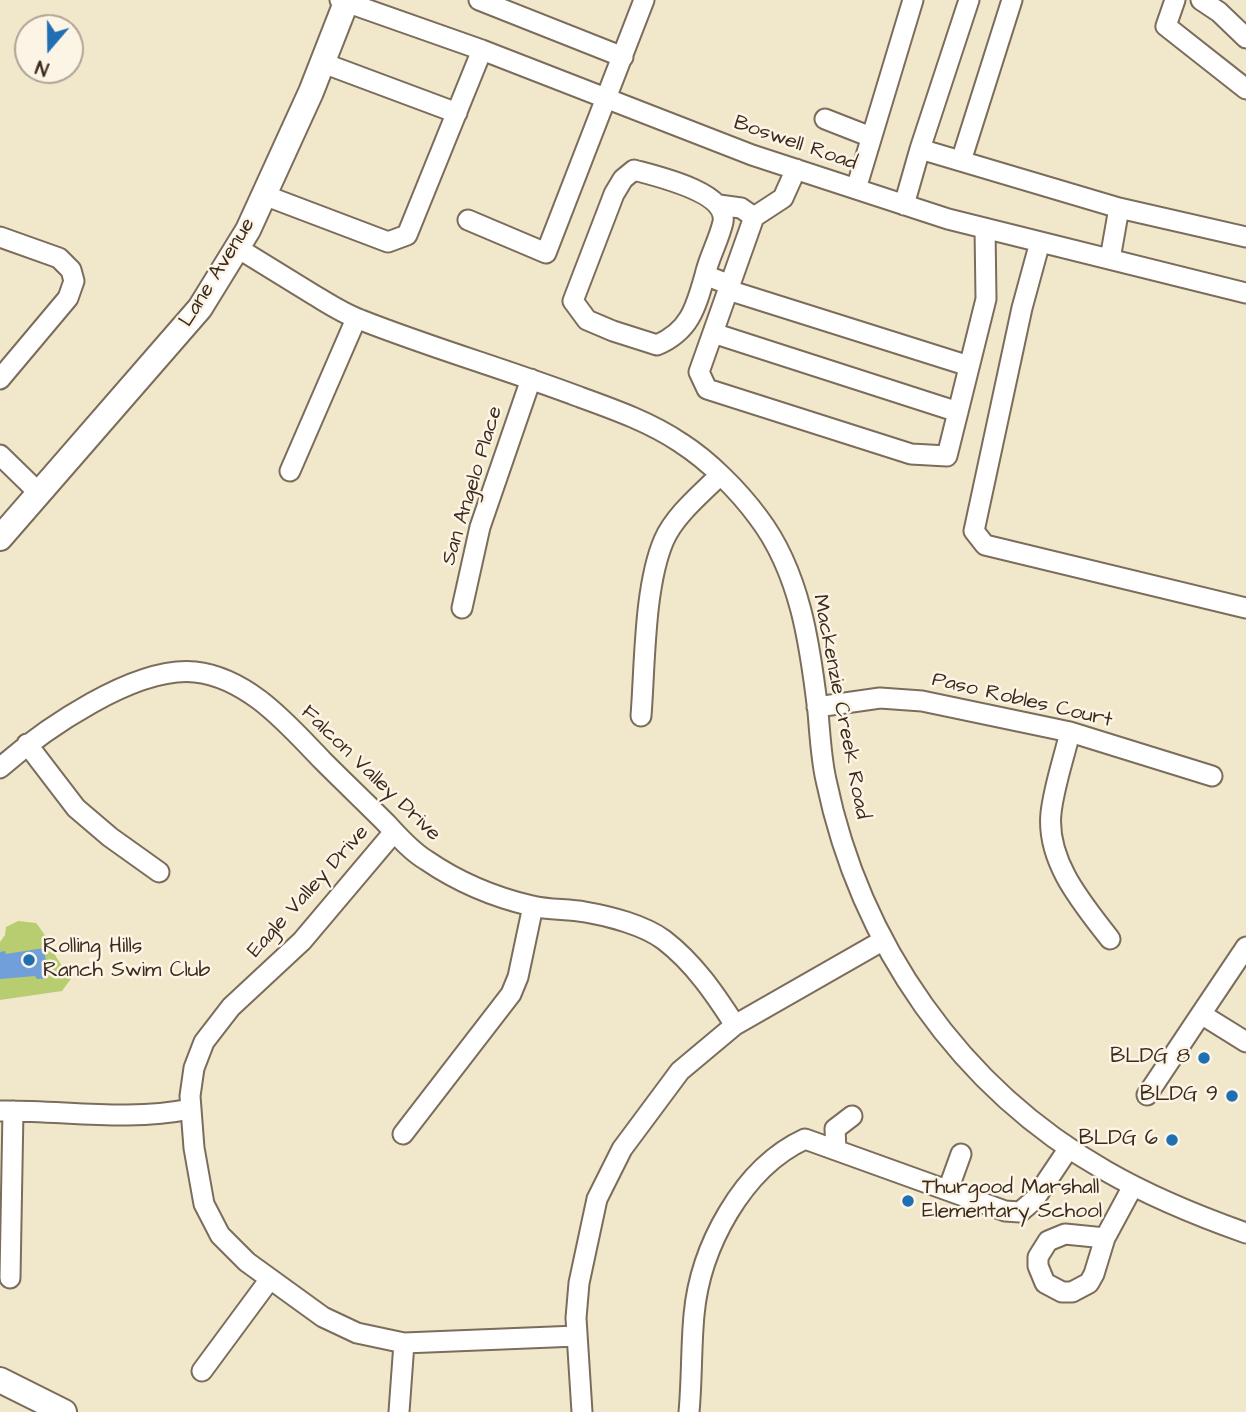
<!DOCTYPE html>
<html>
<head>
<meta charset="utf-8">
<style>
	body { margin:0 }
	#map { position:relative; width:1246px; height:1412px; overflow:hidden; background:#f1e8cc; font-family:"Architects Daughter",sans-serif }
	canvas { display:block }
	.north { position:absolute; left:14px; top:14px; width:70px; height:70px; box-sizing:border-box; background:#fcf5e5; border:2px solid #afa495; border-radius:50%; rotate:200deg; font-size:19px; font-weight:700; line-height:28px; text-align:center; color:#3b2a1e }
	.north::after { content:''; display:block; margin:auto; width:24px; height:32px; background:#1f6fb2; clip-path:polygon(50% 0,100% 100%,50% 72%,0 100%) }
</style>
</head>
<body>
<div id="map">
<canvas width="1246" height="1412"></canvas>
<div class="north">N</div>
</div>
<script>
const ctx = document.querySelector('canvas').getContext('2d');
ctx.lineJoin = 'round';
function fill(path, color) { ctx.fillStyle = color; ctx.fill(path, 'evenodd'); }
function strokePath(path, color, width, dash) { ctx.strokeStyle = color; ctx.lineWidth = width; ctx.lineCap = dash ? 'butt' : 'round'; ctx.setLineDash(dash || []); ctx.stroke(path); }
function drawText(font, color, halo, rows, align = 'center') {
  ctx.font = font + ' "Architects Daughter",sans-serif'; ctx.lineWidth = 5; ctx.setLineDash([]); ctx.textBaseline = 'middle'; ctx.strokeStyle = halo; ctx.fillStyle = color; for (const [text, x, y, turn = 0] of rows) {
    ctx.save(); ctx.translate(x, y); ctx.rotate((+turn || 0) * Math.PI / 180); ctx.textAlign = isNaN(turn) ? turn : align; if (halo) ctx.strokeText(text, 0, 0); ctx.fillText(text, 0, 0); ctx.restore();
  }
}
const green = new Path2D(`
	M 18,921 L 36,923 C 51,940 54,963 73,976 L 62,991 L 0,1000 L 0,942 L 5,935 L 6,927 Z`);
const water = new Path2D(`
	M 44,948 L 48,978 L 37,979 L 35,976 L 0,979 L 0,952 L 5,951 L 6,954 Z`);
const minor = new Path2D(`
	M 340,0 L 482,50 L 752,155 L 948,219 L 1246,293
	M 479,0 L 623,57
	M 969,0 L 920,149 L 1119,208 L 1110,259
	M 1175,0 L 1166,26 L 1246,89
	M 1201,0 L 1219,12 L 1246,38
	M 323,63 L 457,113
	M 825,119 L 871,137
	M 961,161 L 1012,0
	M 796,169 L 783,198 L 754,217 L 699,372 L 707,389 L 911,454 L 947,456 L 986,299 L 985,228
	M 856,189 L 913,0
	M 264,195 L 388,242 L 407,235 L 482,50
	M 719,205 L 741,208 L 754,217
	M 904,205 L 920,149
	M 1119,208 L 1246,237
	M 468,220 L 546,253 L 644,0
	M 0,237 L 59,258 L 71,270 L 74,281 L 68,298 L 0,379
	M 1040,242 L 1022,308 L 974,531 L 985,545 L 1246,608
	M 236,247 C 262,263 288,279 314,295 C 329,304 344,314 361,320 C 432,348 505,369 577,396 C 613,409 650,422 681,443 C 709,461 738,490 758,517 C 800,572 810,644 818,712 C 820,734 821,758 826,780 C 860,944 960,1088 1106,1171 C 1151,1197 1198,1216 1246,1233
	M 705,275 C 696,307 690,331 657,345 L 613,331 L 587,320 L 573,301 L 614,194 L 623,179 L 634,170 C 656,176 728,192 723,222 C 719,240 709,257 705,275 L 730,285
	M 728,290 L 969,366
	M 713,333 L 958,412
	M 0,455 L 39,493
	M 290,471 L 356,319
	M 462,608 L 480,527 L 531,379
	M 817,707 L 880,698 L 922,701 L 1070,732 L 1212,776
	M 641,716 C 645,665 644,586 664,540 C 675,515 701,494 720,475
	M 1070,732 C 1064,758 1054,786 1051,813 C 1046,861 1082,903 1110,939
	M 27,744 L 76,808 L 110,837 L 159,872
	M 0,768 C 44,729 135,666 195,672 C 249,678 288,725 323,761 C 344,782 366,803 387,824 C 399,837 411,851 426,860 C 458,882 493,897 532,906 C 549,910 567,909 585,912 C 609,916 644,925 664,940 C 694,963 715,994 735,1025
	M 394,832 L 302,941 L 231,1007 L 204,1042 L 194,1068 L 190,1096 L 194,1148 L 204,1204 L 220,1235 L 247,1262 L 323,1317 L 357,1333 L 404,1343 L 577,1336
	M 1201,1014 L 1246,947
	M 1147,1095 L 1201,1014 L 1246,1042
	M 0,1111 C 63,1110 127,1122 190,1109
	M 403,1134 L 511,994 L 518,977 L 533,906
	M 836,1149 L 835,1129 L 852,1116
	M 948,1190 L 961,1154
	M 1105,1238 L 1065,1234 L 1048,1241 L 1038,1257 L 1038,1266 L 1045,1283 L 1062,1292 L 1072,1292 L 1089,1283 L 1094,1274 L 1105,1238 L 1133,1186
	M 10,1278 L 13,1111
	M 202,1371 L 270,1279
	M 399,1412 L 404,1343
	M 582,1412 L 576,1318 L 579,1283 L 597,1199 L 622,1149 L 680,1071 L 735,1025 L 882,941
	M 689,1412 C 692,1380 691,1347 694,1315 C 700,1248 742,1168 805,1139 L 1005,1211 L 1020,1212 L 1034,1200 L 1069,1148`);
const major = new Path2D(`
	M 0,538 L 200,308 L 248,230 L 311,92 L 347,0
	M 0,1380 L 64,1412`);
const markers = [
	[29,960,7,"#1f6fb2"],
	[1204,1058,7,"#1f6fb2"],
	[1232,1096,7,"#1f6fb2"],
	[1172,1140,7,"#1f6fb2"],
	[908,1201,7,"#1f6fb2"]
];
const streetNames = [
	["Boswell Road",795,144,19],
	["Lane Avenue",218,273,-58],
	["San Angelo Place",473,486,-73],
	["Paso Robles Court",1022,701,13],
	["Mackenzie Creek Road",840,707,79],
	["Falcon Valley Drive",370,774,44],
	["Eagle Valley Drive",309,892,-48]
];
const poiNames = [
	["Rolling Hills",43,948,"left"],
	["Ranch Swim Club",43,972,"left"],
	["BLDG 8",1190,1058],
	["BLDG 9",1218,1096],
	["BLDG 6",1158,1140],
	["Thurgood Marshall",922,1189,"left"],
	["Elementary School",922,1213,"left"]
];
fill(green, '#b8cc70');
fill(water, '#709fd9');
strokePath(minor, '#7b6c5b', 23);
strokePath(major, '#7b6c5b', 28);
strokePath(minor, '#fff', 19);
strokePath(major, '#fff', 24);
for (const [x, y, r, color] of markers) { const dot = new Path2D(); dot.arc(x, y, r, 0, 2 * Math.PI); ctx.fillStyle = color; ctx.fill(dot); strokePath(dot, '#fcf5e5', 2.5); }
drawText('21px', '#3b2a1e', '#fcf5e5', streetNames);
drawText('21px', '#3b2a1e', '#fcf5e5', poiNames, 'right');
</script>
</body>
</html>
